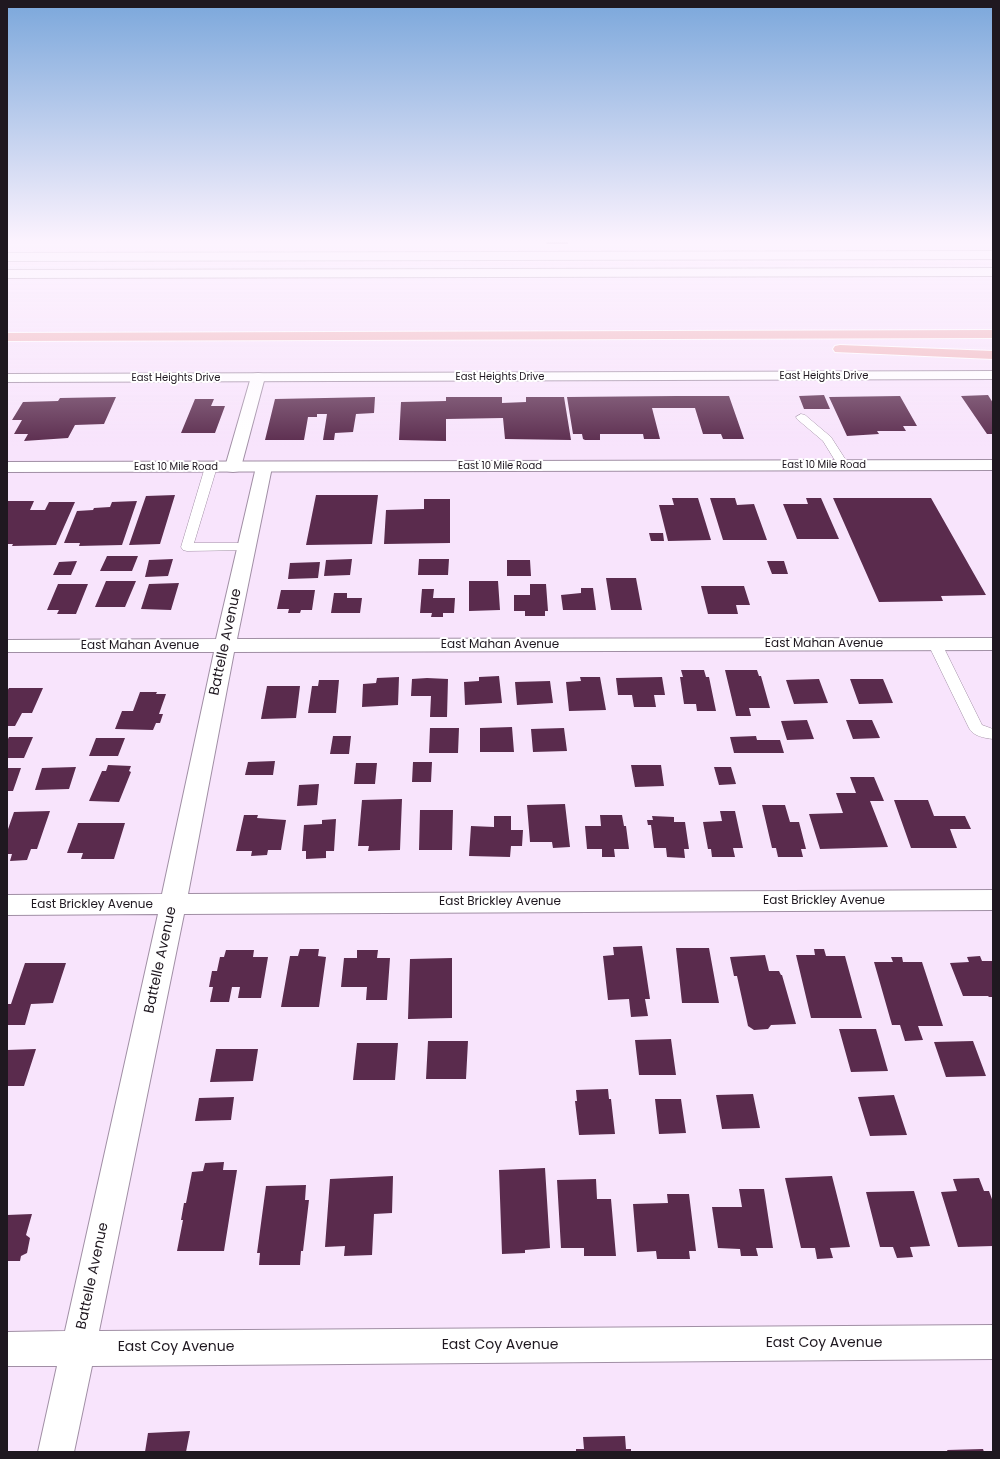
<!DOCTYPE html>
<html>
<head>
<meta charset="utf-8">
<style>
	body { margin:0 }
	#map { position:relative; width:1000px; height:1459px; overflow:hidden; background:#f8e4fc; font-family:Poppins,sans-serif }
	canvas { display:block }
	.frame { position:absolute; inset:0; border:8px solid #1f1820; pointer-events:none }
</style>
</head>
<body>
<div id="map">
<canvas width="1000" height="1459"></canvas>
<div class="frame"></div>
</div>
<script>
const ctx = document.querySelector('canvas').getContext('2d');
ctx.lineJoin = 'round';
function fill(path, color) { ctx.fillStyle = color; ctx.fill(path, 'evenodd'); }
function strokePath(path, color, width, dash) { ctx.strokeStyle = color; ctx.lineWidth = width; ctx.lineCap = dash ? 'butt' : 'round'; ctx.setLineDash(dash || []); ctx.stroke(path); }
function drawText(font, color, halo, rows, align = 'center') {
  ctx.font = font + ' Poppins,sans-serif'; ctx.lineWidth = 4; ctx.setLineDash([]); ctx.textBaseline = 'middle'; ctx.strokeStyle = halo; ctx.fillStyle = color; for (const [text, x, y, turn = 0] of rows) {
    ctx.save(); ctx.translate(x, y); ctx.rotate((+turn || 0) * Math.PI / 180); ctx.textAlign = isNaN(turn) ? turn : align; if (halo) ctx.strokeText(text, 0, 0); ctx.fillText(text, 0, 0); ctx.restore();
  }
}
const building = new Path2D(`
	M 546,242 L 568,242 L 568,244 L 547,244 Z
	M 824,395 L 830,409 L 804,409 L 799,396 Z
	M 988,395 L 993,403 L 993,434 L 987,434 L 961,396 Z
	M 676,396 L 729,396 L 744,439 L 723,439 L 721,434 L 703,434 L 695,408 L 652,408 L 660,439 L 644,439 L 643,434 L 600,434 L 600,440 L 585,440 L 583,439 L 582,434 L 573,434 L 567,397 Z
	M 900,396 L 917,426 L 903,426 L 906,431 L 877,431 L 879,434 L 847,436 L 829,397 Z
	M 116,397 L 104,424 L 75,425 L 68,438 L 24,441 L 28,434 L 14,434 L 22,420 L 12,420 L 23,402 L 58,401 L 60,398 Z
	M 375,397 L 374,413 L 356,414 L 353,432 L 335,433 L 334,440 L 323,440 L 327,414 L 317,414 L 317,417 L 308,417 L 304,440 L 265,440 L 275,399 Z
	M 446,397 L 502,397 L 502,403 L 526,402 L 526,397 L 564,397 L 571,440 L 505,439 L 503,418 L 446,419 L 446,441 L 399,440 L 401,402 L 446,401 Z
	M 195,399 L 214,399 L 211,406 L 225,406 L 215,433 L 181,433 Z
	M 175,495 L 160,544 L 129,545 L 146,496 Z
	M 316,495 L 378,495 L 372,544 L 306,545 Z
	M 672,498 L 698,498 L 711,540 L 668,541 L 659,505 L 674,505 Z
	M 710,498 L 735,498 L 737,505 L 754,504 L 767,540 L 723,540 Z
	M 806,498 L 821,498 L 839,539 L 797,539 L 783,504 L 808,504 Z
	M 833,498 L 931,498 L 986,595 L 941,596 L 943,601 L 879,602 Z
	M 424,499 L 450,499 L 450,543 L 384,544 L 386,510 L 424,509 Z
	M 7,501 L 34,501 L 30,510 L 45,510 L 49,502 L 75,502 L 56,545 L 12,546 L 13,544 L 7,544 Z
	M 137,501 L 122,545 L 79,546 L 80,543 L 64,543 L 77,511 L 93,510 L 94,508 L 110,507 L 112,502 Z
	M 649,533 L 663,533 L 664,541 L 651,541 Z
	M 107,556 L 138,556 L 132,571 L 100,571 Z
	M 173,559 L 168,576 L 145,577 L 149,560 Z
	M 352,559 L 350,575 L 324,576 L 326,560 Z
	M 419,559 L 449,559 L 448,575 L 418,575 Z
	M 507,560 L 530,560 L 531,576 L 507,576 Z
	M 77,561 L 71,575 L 53,575 L 59,562 Z
	M 767,561 L 784,561 L 788,574 L 772,574 Z
	M 320,562 L 318,578 L 288,579 L 290,563 Z
	M 606,578 L 636,578 L 642,610 L 611,610 Z
	M 106,581 L 136,581 L 125,607 L 95,607 Z
	M 469,581 L 498,581 L 500,610 L 469,611 Z
	M 179,583 L 171,610 L 141,609 L 149,584 Z
	M 58,584 L 88,584 L 76,614 L 57,614 L 59,610 L 47,610 Z
	M 530,584 L 546,584 L 548,611 L 545,611 L 545,616 L 525,616 L 525,611 L 514,611 L 514,595 L 530,595 Z
	M 701,586 L 744,586 L 750,605 L 736,605 L 738,614 L 708,614 Z
	M 581,588 L 593,588 L 596,610 L 563,610 L 561,595 L 581,593 Z
	M 422,589 L 434,589 L 433,598 L 455,598 L 454,613 L 443,613 L 443,617 L 431,617 L 432,613 L 420,613 Z
	M 281,590 L 315,590 L 312,610 L 301,610 L 300,613 L 288,613 L 289,609 L 277,609 Z
	M 334,593 L 347,593 L 347,598 L 362,598 L 360,613 L 331,613 Z
	M 681,670 L 704,670 L 706,677 L 709,677 L 716,711 L 697,711 L 696,704 L 684,704 L 680,677 L 683,677 Z
	M 725,670 L 757,670 L 759,676 L 761,676 L 770,708 L 749,708 L 751,716 L 736,716 Z
	M 499,676 L 502,703 L 465,705 L 464,682 L 479,681 L 479,677 Z
	M 399,677 L 398,705 L 362,707 L 363,684 L 376,683 L 377,678 Z
	M 580,677 L 600,677 L 606,710 L 569,711 L 566,682 L 581,681 Z
	M 662,677 L 665,695 L 654,695 L 656,707 L 634,707 L 632,695 L 618,695 L 616,678 Z
	M 427,678 L 448,679 L 447,717 L 430,717 L 431,696 L 411,696 L 412,679 Z
	M 819,679 L 828,703 L 794,704 L 786,680 Z
	M 850,679 L 883,679 L 893,703 L 859,704 Z
	M 319,680 L 339,680 L 336,713 L 308,713 L 312,686 L 318,686 Z
	M 550,681 L 553,703 L 517,705 L 515,682 Z
	M 267,686 L 300,686 L 296,718 L 261,719 Z
	M 9,688 L 43,688 L 32,713 L 22,713 L 15,726 L 7,726 L 7,691 Z
	M 140,692 L 157,692 L 156,694 L 166,694 L 159,714 L 163,714 L 160,723 L 156,723 L 153,730 L 115,729 L 122,711 L 133,711 Z
	M 807,720 L 814,739 L 787,740 L 781,721 Z
	M 846,720 L 872,720 L 880,738 L 853,739 Z
	M 512,727 L 514,752 L 480,752 L 480,728 Z
	M 430,728 L 459,728 L 458,753 L 429,753 Z
	M 564,728 L 567,751 L 533,752 L 531,729 Z
	M 333,736 L 351,736 L 349,754 L 330,754 Z
	M 756,736 L 757,740 L 780,740 L 784,753 L 734,753 L 730,737 Z
	M 9,737 L 33,737 L 24,758 L 7,758 L 7,741 Z
	M 96,738 L 125,738 L 118,756 L 89,756 Z
	M 275,761 L 273,775 L 245,775 L 248,762 Z
	M 413,762 L 432,762 L 431,782 L 412,782 Z
	M 356,763 L 377,763 L 375,784 L 354,784 Z
	M 108,765 L 131,766 L 129,771 L 131,772 L 119,802 L 89,801 L 102,771 L 106,771 Z
	M 631,765 L 661,765 L 664,786 L 635,787 Z
	M 76,767 L 69,789 L 35,790 L 42,768 Z
	M 714,767 L 731,767 L 736,784 L 719,785 Z
	M 7,768 L 21,768 L 13,791 L 7,791 Z
	M 850,777 L 874,777 L 884,801 L 870,801 L 888,847 L 820,849 L 809,814 L 843,813 L 836,793 L 856,793 Z
	M 319,784 L 317,805 L 297,806 L 299,785 Z
	M 402,799 L 400,850 L 368,851 L 369,846 L 358,846 L 362,800 Z
	M 894,800 L 928,800 L 934,816 L 965,816 L 971,829 L 950,829 L 957,848 L 911,848 Z
	M 565,804 L 570,847 L 553,848 L 552,842 L 530,842 L 527,805 Z
	M 762,805 L 785,805 L 790,822 L 799,822 L 806,849 L 801,849 L 803,857 L 778,857 L 776,848 L 772,848 Z
	M 420,810 L 453,810 L 452,850 L 419,850 Z
	M 50,811 L 37,849 L 31,849 L 27,860 L 10,861 L 12,854 L 7,854 L 7,832 L 14,812 Z
	M 720,811 L 735,811 L 743,848 L 733,848 L 735,857 L 712,857 L 711,849 L 708,849 L 703,822 L 722,821 Z
	M 244,815 L 258,815 L 257,818 L 286,820 L 281,850 L 268,850 L 267,855 L 251,856 L 252,851 L 236,851 Z
	M 600,815 L 622,815 L 624,826 L 626,826 L 629,849 L 614,849 L 615,857 L 602,857 L 602,849 L 587,849 L 585,826 L 601,826 Z
	M 494,816 L 511,816 L 511,830 L 523,830 L 522,846 L 511,846 L 510,857 L 469,856 L 471,826 L 494,827 Z
	M 652,816 L 674,817 L 674,822 L 685,822 L 689,849 L 684,849 L 685,858 L 667,857 L 666,848 L 654,848 L 651,825 L 648,825 L 647,820 L 653,820 Z
	M 336,819 L 334,851 L 326,851 L 326,858 L 306,859 L 306,851 L 302,851 L 304,825 L 322,824 L 322,820 Z
	M 78,823 L 125,823 L 114,859 L 81,859 L 83,853 L 67,853 Z
	M 642,946 L 650,999 L 645,999 L 648,1016 L 631,1017 L 629,999 L 608,1000 L 603,956 L 614,955 L 613,947 Z
	M 676,948 L 709,948 L 719,1003 L 682,1003 Z
	M 300,949 L 319,949 L 318,956 L 326,957 L 319,1007 L 281,1007 L 290,956 L 298,956 Z
	M 814,949 L 824,949 L 826,956 L 845,956 L 862,1018 L 811,1018 L 796,955 L 815,955 Z
	M 226,950 L 254,950 L 253,957 L 268,957 L 261,998 L 238,998 L 240,987 L 232,987 L 229,1002 L 210,1002 L 213,987 L 209,987 L 212,971 L 217,971 L 220,957 L 224,957 Z
	M 357,950 L 378,950 L 377,958 L 390,958 L 387,1000 L 366,1000 L 367,987 L 341,987 L 344,958 L 357,958 Z
	M 765,955 L 769,971 L 779,971 L 781,975 L 782,975 L 796,1024 L 771,1025 L 768,1029 L 754,1030 L 748,1026 L 737,976 L 734,976 L 730,957 Z
	M 980,956 L 982,961 L 993,961 L 993,997 L 989,997 L 988,996 L 963,996 L 950,963 L 969,962 L 967,957 Z
	M 891,957 L 902,957 L 903,962 L 922,962 L 943,1026 L 918,1026 L 923,1040 L 905,1041 L 900,1025 L 892,1025 L 874,962 L 893,962 Z
	M 452,958 L 452,1018 L 408,1019 L 410,959 Z
	M 25,963 L 66,963 L 53,1003 L 31,1004 L 25,1025 L 7,1025 L 7,1008 L 8,1004 L 11,1004 Z
	M 839,1029 L 876,1029 L 888,1071 L 851,1072 Z
	M 671,1039 L 676,1075 L 639,1075 L 635,1040 Z
	M 428,1041 L 468,1041 L 466,1079 L 426,1079 Z
	M 973,1041 L 986,1076 L 946,1077 L 934,1042 Z
	M 357,1043 L 398,1043 L 395,1080 L 353,1080 Z
	M 36,1049 L 24,1086 L 7,1086 L 7,1050 Z
	M 216,1049 L 258,1049 L 253,1081 L 210,1082 Z
	M 608,1089 L 609,1099 L 611,1099 L 615,1134 L 579,1135 L 575,1101 L 577,1101 L 576,1090 Z
	M 753,1094 L 760,1128 L 722,1129 L 716,1095 Z
	M 894,1095 L 907,1135 L 870,1136 L 858,1097 Z
	M 234,1097 L 231,1120 L 195,1121 L 199,1098 Z
	M 655,1099 L 681,1099 L 686,1133 L 659,1134 Z
	M 224,1162 L 223,1170 L 237,1170 L 224,1251 L 177,1251 L 183,1220 L 181,1220 L 184,1203 L 186,1203 L 192,1172 L 203,1171 L 205,1163 Z
	M 545,1168 L 550,1248 L 525,1250 L 525,1253 L 502,1254 L 499,1170 Z
	M 393,1176 L 392,1213 L 374,1214 L 372,1255 L 344,1256 L 345,1246 L 325,1247 L 330,1179 Z
	M 832,1176 L 850,1247 L 830,1248 L 833,1258 L 817,1259 L 815,1248 L 801,1248 L 785,1178 Z
	M 979,1178 L 984,1191 L 989,1191 L 993,1202 L 993,1246 L 958,1247 L 941,1192 L 957,1191 L 953,1179 Z
	M 596,1179 L 597,1199 L 611,1199 L 616,1256 L 584,1256 L 584,1248 L 561,1248 L 557,1180 Z
	M 306,1185 L 305,1200 L 309,1200 L 303,1251 L 301,1251 L 300,1265 L 259,1265 L 260,1253 L 257,1253 L 266,1186 Z
	M 739,1189 L 764,1189 L 773,1248 L 756,1248 L 758,1256 L 741,1256 L 740,1249 L 718,1248 L 712,1207 L 742,1207 Z
	M 914,1191 L 930,1246 L 910,1247 L 913,1257 L 897,1258 L 893,1247 L 880,1247 L 866,1192 Z
	M 667,1194 L 689,1194 L 696,1251 L 689,1251 L 690,1259 L 657,1259 L 656,1251 L 637,1252 L 633,1204 L 668,1203 Z
	M 32,1214 L 26,1235 L 30,1238 L 27,1253 L 21,1256 L 20,1261 L 7,1261 L 7,1215 Z
	M 190,1431 L 186,1452 L 145,1452 L 148,1433 Z
	M 625,1436 L 626,1449 L 631,1449 L 631,1452 L 576,1452 L 576,1449 L 584,1449 L 583,1437 Z
	M 983,1449 L 984,1452 L 948,1452 L 947,1450 Z`);
const lane = new Path2D(`
	M 801,414 L 805,415 L 831,437 L 849,465 L 847,467 L 839,467 L 823,441 L 797,419 L 796,417 Z
	M 211,464 L 215,465 L 217,467 L 194,543 L 247,543 L 251,544 L 253,547 L 251,550 L 187,551 L 183,550 L 181,547 L 205,467 L 207,465 Z
	M 935,640 L 940,641 L 942,644 L 982,725 L 993,729 L 993,739 C 984,738 973,736 969,728 L 928,644 L 930,641 Z`);
const street = new Path2D(`
	M 993,251 L 993,259 L 7,261 L 7,253 Z
	M 258,373 L 263,374 L 265,377 L 241,467 L 239,471 L 233,472 L 227,471 L 225,467 L 251,377 L 253,374 Z
	M 264,462 L 270,463 L 272,467 L 237,639 L 993,638 L 993,650 L 234,652 L 188,894 L 993,890 L 993,910 L 184,914 L 99,1331 L 993,1325 L 993,1359 L 92,1366 L 74,1452 L 38,1452 L 57,1366 L 7,1366 L 7,1332 L 65,1331 L 158,914 L 7,915 L 7,895 L 162,894 L 214,652 L 7,652 L 7,640 L 216,639 L 256,467 L 258,463 Z`);
const secondary = new Path2D(`
	M 993,268 L 993,276 L 7,278 L 7,270 Z
	M 993,371 L 993,379 L 7,382 L 7,374 Z
	M 993,460 L 993,470 L 7,472 L 7,462 Z`);
const highway = new Path2D(`
	M 993,330 L 993,338 L 7,341 L 7,333 Z
	M 840,345 L 993,351 L 993,359 L 835,352 L 833,349 L 835,346 Z`);
const farStreetnames = [
	["East Heights Drive",824,376],
	["East Heights Drive",500,377],
	["East Heights Drive",176,378],
	["East 10 Mile Road",824,465],
	["East 10 Mile Road",500,466],
	["East 10 Mile Road",176,467]
];
const streetNames = [
	["East Mahan Avenue",824,644],
	["East Mahan Avenue",500,645],
	["East Mahan Avenue",140,646],
	["East Brickley Avenue",824,901],
	["East Brickley Avenue",500,902],
	["East Brickley Avenue",92,905]
];
const nearStreetnames = [
	["Battelle Avenue",226,642,-78],
	["Battelle Avenue",161,960,-78],
	["Battelle Avenue",93,1276,-78],
	["East Coy Avenue",824,1343],
	["East Coy Avenue",500,1345],
	["East Coy Avenue",176,1347]
];
fill(building, '#5a2b4d');
strokePath(lane, '#a18fa5', 1);
strokePath(street, '#a18fa5', 2);
strokePath(secondary, '#a18fa5', 2);
strokePath(highway, '#fff', 2);
fill(lane, '#fff');
fill(street, '#fff');
fill(secondary, '#fff');
fill(highway, '#f1b7bc');
const sky = ctx.createLinearGradient(0, 0, 0, 446);
sky.addColorStop(0, '#7ba7db');
sky.addColorStop(0.54, '#fcf3fe');
sky.addColorStop(1, '#fcf3fe00');
ctx.fillStyle = sky;
ctx.fillRect(0, 0, 1000, 446);
drawText('10px', '#1f1820', '#fff', farStreetnames);
drawText('12px', '#1f1820', '#fff', streetNames);
drawText('14px', '#1f1820', '#fff', nearStreetnames);
</script>
</body>
</html>
